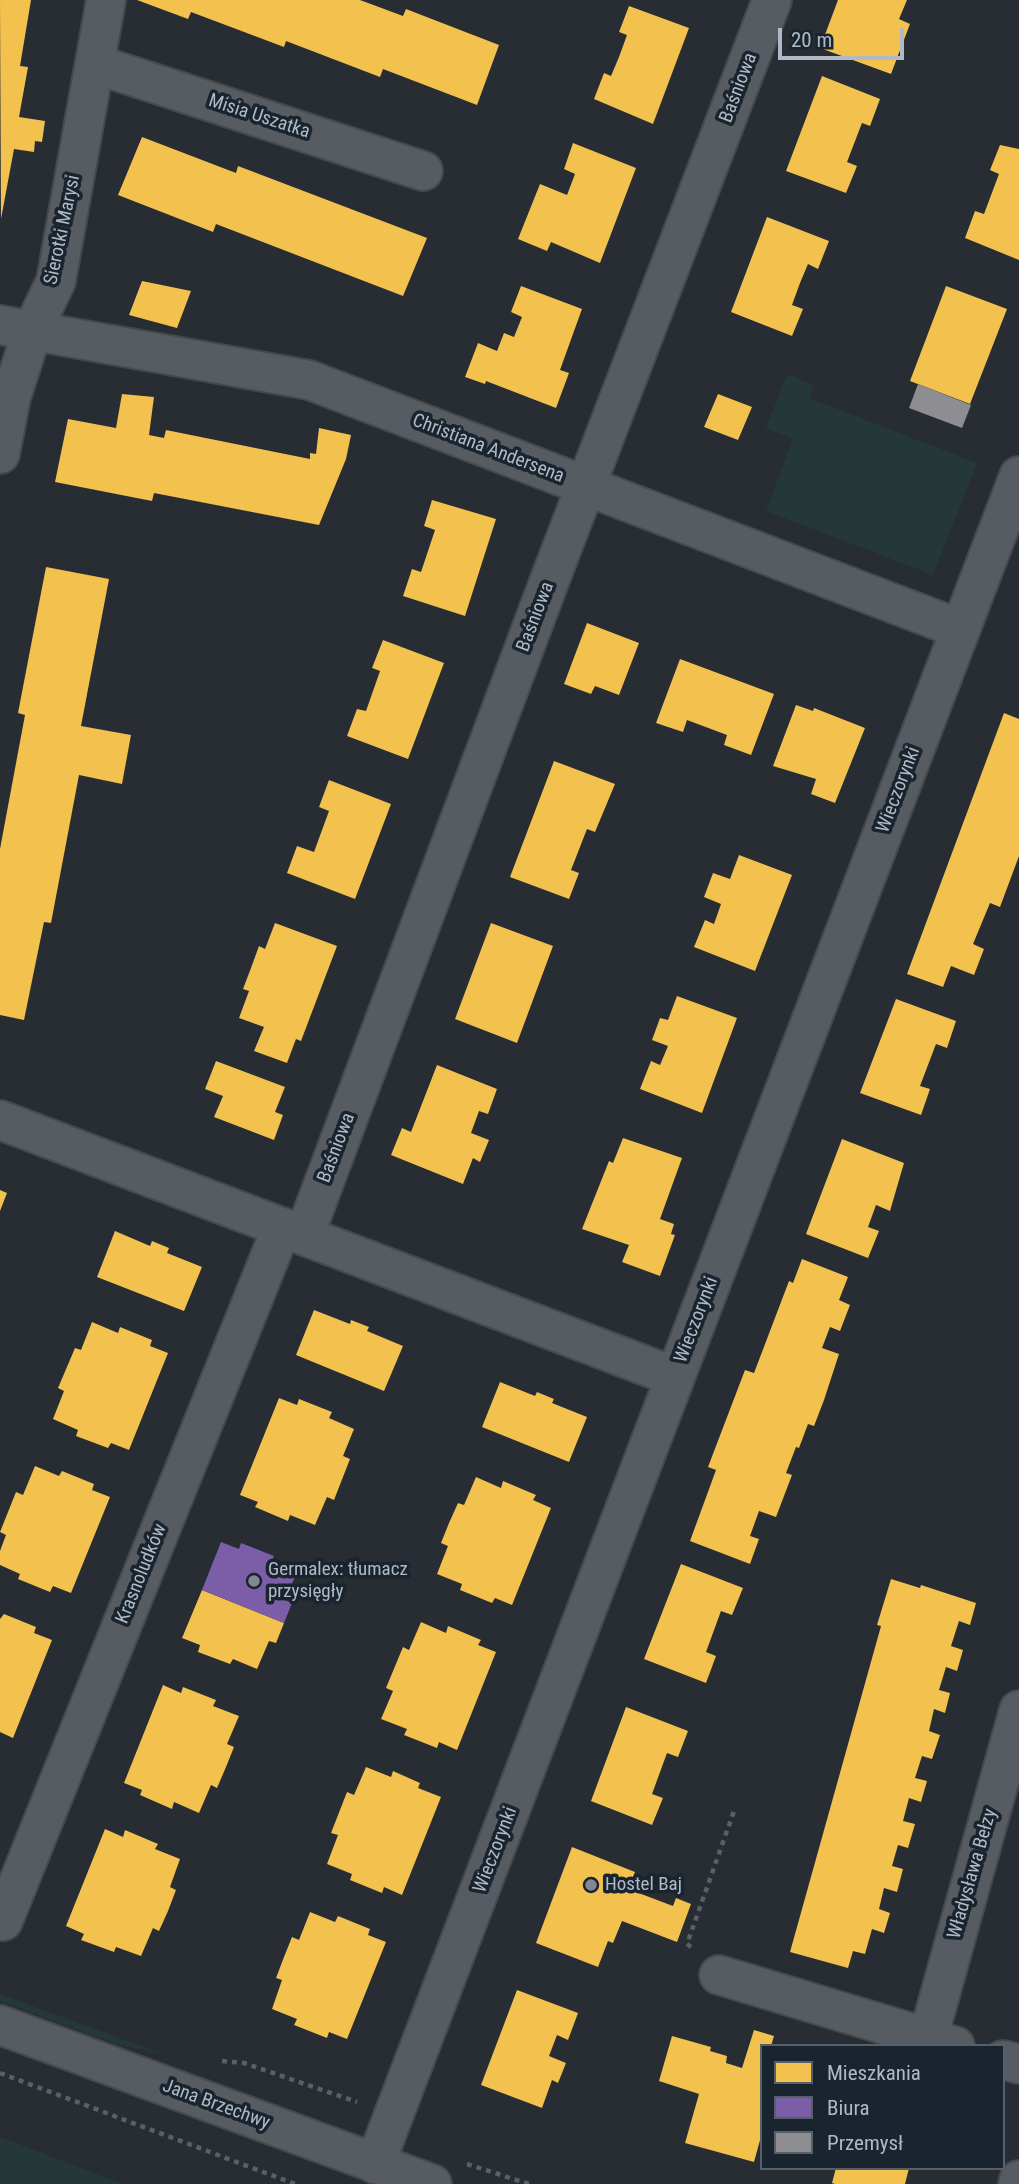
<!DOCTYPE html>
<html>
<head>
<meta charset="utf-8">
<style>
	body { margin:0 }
	#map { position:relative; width:1019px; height:2184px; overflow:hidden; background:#272d33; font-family:"Roboto Condensed",sans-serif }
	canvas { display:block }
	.legend { position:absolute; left:760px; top:2044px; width:245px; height:126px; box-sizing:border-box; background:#1a242e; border:2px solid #56606b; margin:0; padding:9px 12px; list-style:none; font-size:21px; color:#b0bac6 }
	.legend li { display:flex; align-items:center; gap:14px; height:35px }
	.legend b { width:35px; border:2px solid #56606b }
	.scale { position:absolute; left:778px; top:28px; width:126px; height:32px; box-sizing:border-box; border:4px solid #b0bac6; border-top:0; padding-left:9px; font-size:21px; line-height:24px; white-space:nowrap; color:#b0bac6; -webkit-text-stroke:5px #1a242e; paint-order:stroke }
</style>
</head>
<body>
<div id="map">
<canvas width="1019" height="2184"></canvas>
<ul class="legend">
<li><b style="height:19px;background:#f2c14e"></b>Mieszkania</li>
<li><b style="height:19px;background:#7b5ea7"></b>Biura</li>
<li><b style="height:19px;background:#8d8d92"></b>Przemysł</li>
</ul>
<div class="scale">20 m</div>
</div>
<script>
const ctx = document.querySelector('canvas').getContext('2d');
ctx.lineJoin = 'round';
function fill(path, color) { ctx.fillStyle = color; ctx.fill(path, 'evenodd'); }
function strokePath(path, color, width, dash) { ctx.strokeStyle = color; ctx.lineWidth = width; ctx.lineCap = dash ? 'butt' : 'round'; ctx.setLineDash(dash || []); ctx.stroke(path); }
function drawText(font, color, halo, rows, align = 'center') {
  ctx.font = font + ' "Roboto Condensed",sans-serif'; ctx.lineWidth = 7; ctx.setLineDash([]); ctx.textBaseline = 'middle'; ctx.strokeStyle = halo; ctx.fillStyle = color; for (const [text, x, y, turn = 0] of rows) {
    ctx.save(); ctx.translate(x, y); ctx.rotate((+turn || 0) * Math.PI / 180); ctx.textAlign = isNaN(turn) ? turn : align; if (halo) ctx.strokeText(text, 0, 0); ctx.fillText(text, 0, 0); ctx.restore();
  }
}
const green = new Path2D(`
	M 787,374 L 814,385 L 809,398 L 977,463 L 933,575 L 766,511 L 793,439 L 766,428 Z
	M 0,1994 L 166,2055 L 115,2044 L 0,2001 Z
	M 0,2137 L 123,2184 L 0,2184 Z`);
const homes = new Path2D(`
	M 0,0 L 31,0 L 20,66 L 28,67 L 19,117 L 45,121 L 42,142 L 35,141 L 34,152 L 14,149 L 1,219 Z
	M 137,0 L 360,0 L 403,16 L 406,9 L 499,45 L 477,105 L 383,69 L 380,77 L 286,41 L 284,47 L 191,12 L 188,19 Z
	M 838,0 L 907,0 L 899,19 L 910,24 L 891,74 L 820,48 Z
	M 629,6 L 689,28 L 653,124 L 594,99 L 604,73 L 611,76 L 619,57 L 627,35 L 619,32 Z
	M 822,76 L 880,99 L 870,126 L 862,123 L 847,162 L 857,166 L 846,193 L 786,171 Z
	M 142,137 L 236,173 L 238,166 L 427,238 L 403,296 L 216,224 L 213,232 L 118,195 Z
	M 573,143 L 636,168 L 600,263 L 551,242 L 547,251 L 518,239 L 540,184 L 567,195 L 575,174 L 564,169 Z
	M 1000,145 L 1019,149 L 1019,260 L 965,238 L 975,211 L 984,214 L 999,174 L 990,170 Z
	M 767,217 L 829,241 L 818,269 L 808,264 L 800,283 L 792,305 L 803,309 L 792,336 L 731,312 Z
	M 142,281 L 191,291 L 177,328 L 129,315 Z
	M 521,286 L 582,309 L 560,370 L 569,373 L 556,408 L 486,381 L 485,384 L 465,377 L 478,343 L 497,351 L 504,333 L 514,337 L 522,317 L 511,312 Z
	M 946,286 L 1007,309 L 970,404 L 910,381 Z
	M 122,394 L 154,397 L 149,435 L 164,438 L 166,430 L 310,459 L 310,453 L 316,454 L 319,428 L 351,435 L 346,459 L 319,525 L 154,493 L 152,501 L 55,482 L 68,419 L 116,428 Z
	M 718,394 L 752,407 L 738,440 L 704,427 Z
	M 432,500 L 496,519 L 465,616 L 403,596 L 412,569 L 421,572 L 435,530 L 424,526 Z
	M 46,567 L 109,579 L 81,726 L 131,735 L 122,784 L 79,775 L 51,923 L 44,922 L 24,1020 L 0,1015 L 0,849 L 25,715 L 18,713 Z
	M 587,623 L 639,643 L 619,695 L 595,686 L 591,694 L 564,684 Z
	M 383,640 L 444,663 L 408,759 L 347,736 L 357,709 L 366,711 L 380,671 L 372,668 Z
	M 680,659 L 774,694 L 751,755 L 724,745 L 727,735 L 687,720 L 683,732 L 656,723 Z
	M 796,705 L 813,711 L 814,708 L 865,728 L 835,803 L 811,794 L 816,779 L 773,766 Z
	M 1004,713 L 1019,719 L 1019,856 L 1000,907 L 990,903 L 973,944 L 984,949 L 974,975 L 951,966 L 943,987 L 907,974 Z
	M 554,761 L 615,784 L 595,832 L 587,829 L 571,870 L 579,873 L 569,899 L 510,877 Z
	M 329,780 L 391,804 L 355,899 L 287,873 L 297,846 L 314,852 L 329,811 L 319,807 Z
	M 739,855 L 792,875 L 755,971 L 694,947 L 705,920 L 714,924 L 721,904 L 704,897 L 713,873 L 730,879 Z
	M 275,923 L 337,946 L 301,1041 L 296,1039 L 287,1063 L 254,1051 L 264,1027 L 239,1018 L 249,991 L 243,989 L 251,968 L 259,946 L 265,949 Z
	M 491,923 L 553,946 L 517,1043 L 455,1019 Z
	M 677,996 L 737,1018 L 702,1113 L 640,1089 L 651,1061 L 660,1065 L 668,1046 L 652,1040 L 660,1018 L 668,1020 Z
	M 896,999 L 956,1021 L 947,1048 L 936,1044 L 920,1086 L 930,1089 L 921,1115 L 860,1093 Z
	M 216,1061 L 285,1087 L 275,1112 L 283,1115 L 274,1140 L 214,1117 L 223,1096 L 205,1089 Z
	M 437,1065 L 497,1089 L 488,1114 L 479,1111 L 471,1133 L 489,1140 L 480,1162 L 473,1158 L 463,1184 L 391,1155 L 402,1128 L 411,1132 Z
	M 623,1138 L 682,1158 L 660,1219 L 674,1224 L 671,1234 L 675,1235 L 660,1276 L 622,1262 L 629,1245 L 582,1229 L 609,1161 L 613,1163 Z
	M 842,1139 L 904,1163 L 890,1211 L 876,1205 L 868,1227 L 879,1231 L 868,1258 L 806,1234 Z
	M 0,1190 L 7,1193 L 0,1211 Z
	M 115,1231 L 150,1246 L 152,1241 L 169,1248 L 167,1253 L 202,1267 L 184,1311 L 97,1277 Z
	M 802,1259 L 848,1277 L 839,1300 L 850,1305 L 840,1331 L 830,1327 L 822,1348 L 839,1354 L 824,1400 L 814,1426 L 808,1424 L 799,1448 L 796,1447 L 786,1473 L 792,1475 L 776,1517 L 759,1511 L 750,1536 L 759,1539 L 750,1564 L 690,1541 L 716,1470 L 708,1467 L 745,1370 L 754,1373 L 789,1281 L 793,1283 Z
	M 314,1310 L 350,1324 L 351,1320 L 369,1327 L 367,1331 L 403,1346 L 384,1391 L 296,1355 Z
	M 92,1322 L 118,1333 L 120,1327 L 152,1340 L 150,1346 L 168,1353 L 129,1450 L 111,1443 L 108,1448 L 76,1436 L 78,1430 L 53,1419 L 64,1391 L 58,1388 L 75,1348 L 81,1350 Z
	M 500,1382 L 535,1396 L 537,1392 L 554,1399 L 552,1403 L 587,1417 L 569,1462 L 482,1427 Z
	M 279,1398 L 297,1405 L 299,1399 L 332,1412 L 329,1418 L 354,1429 L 343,1456 L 350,1459 L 334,1500 L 327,1497 L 315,1525 L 290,1515 L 288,1521 L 255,1507 L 258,1502 L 240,1495 Z
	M 35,1466 L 59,1476 L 62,1471 L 94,1484 L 92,1490 L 110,1497 L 71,1593 L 53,1586 L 50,1592 L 18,1579 L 20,1574 L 0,1565 L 0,1551 L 6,1535 L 0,1532 L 16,1492 L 23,1495 Z
	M 476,1477 L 501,1488 L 503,1481 L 536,1495 L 533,1500 L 551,1508 L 512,1605 L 495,1598 L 492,1603 L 460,1590 L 462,1584 L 437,1574 L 448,1546 L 441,1543 L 449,1523 L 458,1503 L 464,1505 Z
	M 681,1564 L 743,1588 L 732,1615 L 721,1611 L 706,1652 L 716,1656 L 706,1683 L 644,1659 Z
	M 891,1579 L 920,1588 L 921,1585 L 976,1603 L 970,1625 L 959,1621 L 951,1646 L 963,1650 L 957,1671 L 946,1667 L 939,1690 L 950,1693 L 945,1713 L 934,1709 L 929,1731 L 940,1735 L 932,1759 L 922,1756 L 915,1778 L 927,1781 L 921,1802 L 909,1798 L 903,1821 L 915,1824 L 908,1848 L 898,1845 L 892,1866 L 903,1869 L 897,1892 L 884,1888 L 879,1909 L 890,1913 L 884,1933 L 872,1929 L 865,1954 L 853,1951 L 848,1968 L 790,1952 L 881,1626 L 877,1625 Z
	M 202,1590 L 284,1623 L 276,1643 L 269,1641 L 257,1669 L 233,1659 L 230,1664 L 198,1652 L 200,1645 L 182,1638 Z
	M 4,1614 L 36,1627 L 34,1633 L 52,1640 L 13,1738 L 0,1732 L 0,1619 Z
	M 421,1622 L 446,1633 L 448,1626 L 481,1640 L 478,1645 L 496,1652 L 457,1750 L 439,1742 L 437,1748 L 404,1735 L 407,1729 L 381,1719 L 393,1691 L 386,1688 L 403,1647 L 409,1650 Z
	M 163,1685 L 181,1693 L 183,1687 L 216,1700 L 213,1706 L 239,1716 L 227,1744 L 234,1747 L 226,1767 L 217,1788 L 211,1785 L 199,1813 L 174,1802 L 172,1809 L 140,1795 L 142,1790 L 124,1783 Z
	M 626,1707 L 688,1731 L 678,1757 L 667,1753 L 652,1794 L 663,1798 L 652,1825 L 591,1801 Z
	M 366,1767 L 391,1777 L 393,1771 L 420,1783 L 418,1788 L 441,1797 L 402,1895 L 384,1887 L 382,1893 L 350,1880 L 352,1874 L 327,1864 L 338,1835 L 331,1833 L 347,1792 L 354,1795 Z
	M 105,1829 L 123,1837 L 125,1830 L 158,1844 L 155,1849 L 180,1859 L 170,1887 L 176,1890 L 168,1911 L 159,1931 L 153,1928 L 141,1956 L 116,1947 L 114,1952 L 81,1940 L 84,1934 L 66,1926 Z
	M 572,1847 L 635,1872 L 628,1889 L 673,1906 L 676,1898 L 691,1904 L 677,1942 L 622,1921 L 613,1943 L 608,1941 L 598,1967 L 536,1943 Z
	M 310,1912 L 335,1922 L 338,1916 L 370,1929 L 368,1935 L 386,1942 L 347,2039 L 329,2032 L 327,2038 L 294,2025 L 297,2019 L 272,2009 L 282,1980 L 276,1978 L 284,1957 L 292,1937 L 299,1940 Z
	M 517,1990 L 578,2013 L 568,2040 L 557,2035 L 549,2056 L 566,2063 L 558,2083 L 552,2080 L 542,2108 L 481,2085 Z
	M 754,2030 L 774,2036 L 771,2046 L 762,2046 L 762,2133 L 754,2162 L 685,2143 L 699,2094 L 659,2081 L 672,2036 L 711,2047 L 710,2051 L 727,2056 L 726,2063 L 742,2068 Z
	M 836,2168 L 909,2168 L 905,2184 L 835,2184 L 832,2183 Z`);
const offices = new Path2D(`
	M 221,1542 L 239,1549 L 241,1543 L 274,1556 L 271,1562 L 297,1572 L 285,1600 L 292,1603 L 284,1623 L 202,1590 Z`);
const industry = new Path2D(`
	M 918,384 L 971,405 L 962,428 L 909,408 Z`);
const path = new Path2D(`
	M 691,1947 L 687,1944 L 734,1811
	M 222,2061 L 244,2063 L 357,2102
	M 0,2073 L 295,2184
	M 467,2164 L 529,2184`);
const minor = new Path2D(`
	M 95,64 L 423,171
	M 0,325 L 309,380 L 960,629
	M 0,454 L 11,397 L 33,329 L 56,281 L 106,0
	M 0,1120 L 675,1377
	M 304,1236 L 549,582 L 772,0
	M 3,1921 L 282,1227
	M 719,1975 L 955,2046
	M 0,2025 L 432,2184
	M 928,2038 L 1019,1710
	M 1003,2060 L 1019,2064
	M 375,2164 L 1019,476
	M 1018,2184 L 1019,2180`);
const markers = [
	[254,1581,7,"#808993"],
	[591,1885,7,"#808993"]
];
const streetNames = [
	["Baśniowa",739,88,-69],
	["Misia Uszatka",259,117,18],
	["Sierotki Marysi",63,230,-78],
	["Christiana Andersena",488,449,21],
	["Baśniowa",536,617,-69],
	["Wieczorynki",899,790,-69],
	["Baśniowa",337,1148,-69],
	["Wieczorynki",697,1320,-69],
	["Krasnoludków",142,1574,-68],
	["Wieczorynki",496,1850,-69],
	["Władysława Bełzy",973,1874,-74],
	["Jana Brzechwy",216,2105,20]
];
const poiNames = [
	["Germalex: tłumacz",268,1570],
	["przysięgły",268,1592],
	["Hostel Baj",605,1885]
];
fill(green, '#243739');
fill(homes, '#f2c14e');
fill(offices, '#7b5ea7');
fill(industry, '#8d8d92');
strokePath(minor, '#45494e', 42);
strokePath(path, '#5a6065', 4.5, [5, 5]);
strokePath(minor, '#575c62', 38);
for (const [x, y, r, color] of markers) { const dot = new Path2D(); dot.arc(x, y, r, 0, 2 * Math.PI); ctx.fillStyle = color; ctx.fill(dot); strokePath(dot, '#1a242e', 2.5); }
drawText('19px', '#b0bac6', '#1a242e', streetNames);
drawText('19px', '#b0bac6', '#1a242e', poiNames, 'left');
</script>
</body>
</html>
